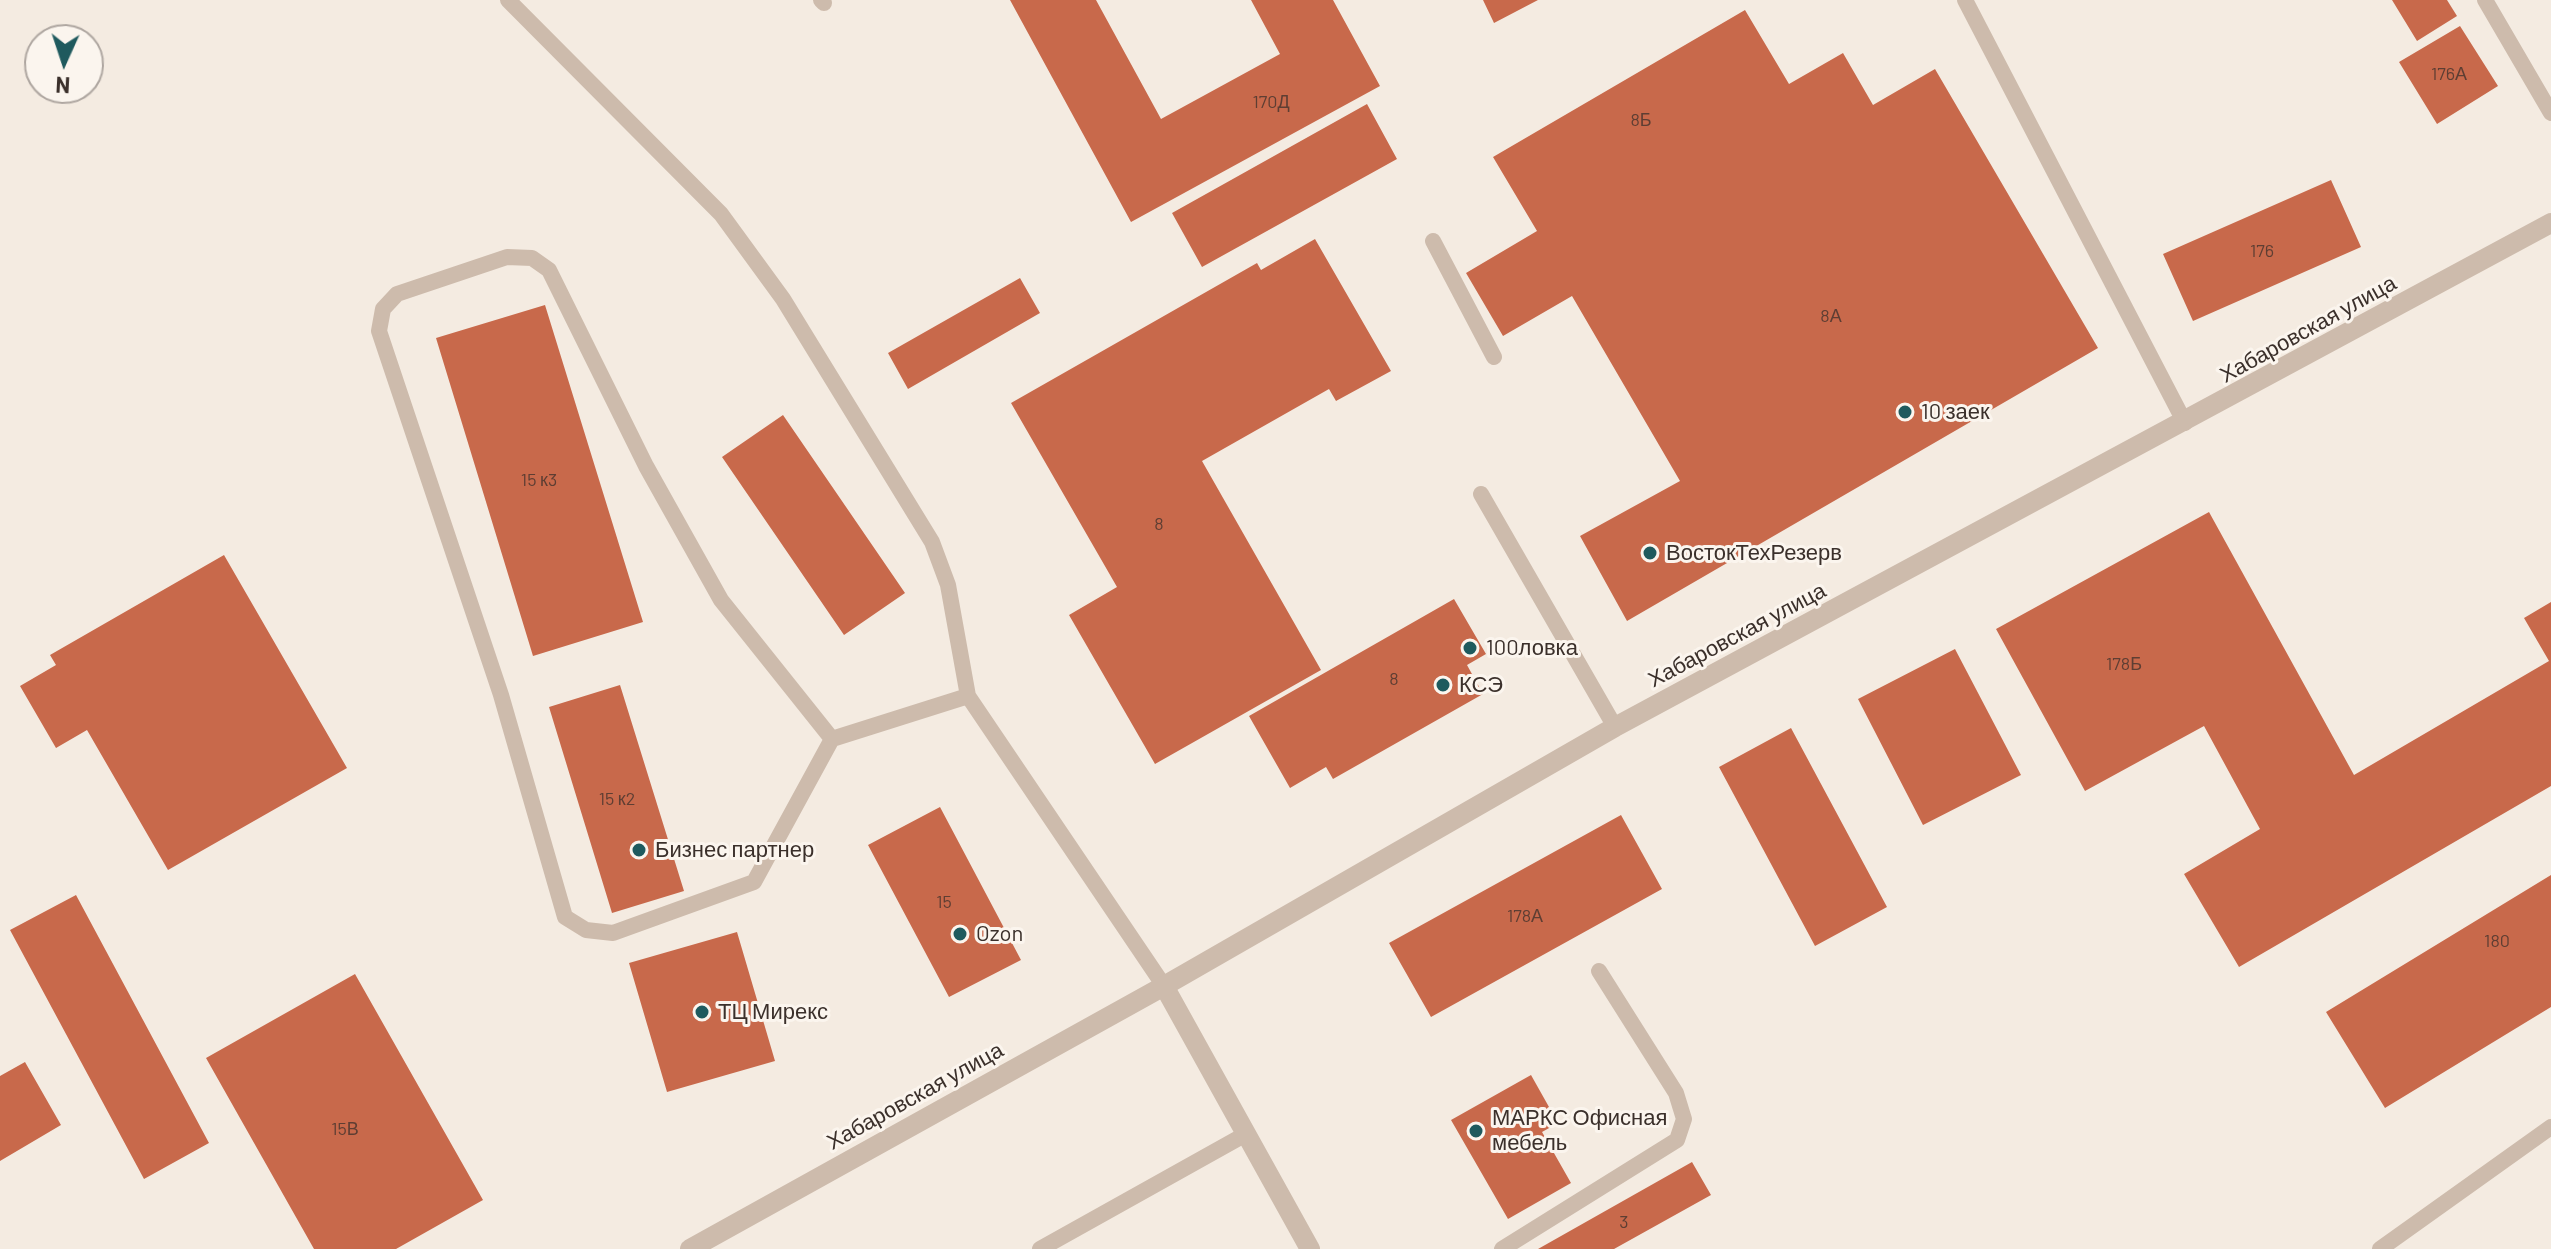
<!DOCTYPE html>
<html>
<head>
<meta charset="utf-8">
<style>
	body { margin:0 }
	#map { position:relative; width:2551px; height:1249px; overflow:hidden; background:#f4ebe1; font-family:Barlow,sans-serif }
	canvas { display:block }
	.north { position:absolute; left:24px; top:24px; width:80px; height:80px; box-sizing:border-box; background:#fbf5ee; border:2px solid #aea6a0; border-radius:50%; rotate:183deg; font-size:22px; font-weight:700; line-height:32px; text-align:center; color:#3b302b }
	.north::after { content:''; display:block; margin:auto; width:28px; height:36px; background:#1f5a5e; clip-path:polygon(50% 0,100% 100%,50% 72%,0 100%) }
</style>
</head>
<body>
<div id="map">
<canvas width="2551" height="1249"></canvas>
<div class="north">N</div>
</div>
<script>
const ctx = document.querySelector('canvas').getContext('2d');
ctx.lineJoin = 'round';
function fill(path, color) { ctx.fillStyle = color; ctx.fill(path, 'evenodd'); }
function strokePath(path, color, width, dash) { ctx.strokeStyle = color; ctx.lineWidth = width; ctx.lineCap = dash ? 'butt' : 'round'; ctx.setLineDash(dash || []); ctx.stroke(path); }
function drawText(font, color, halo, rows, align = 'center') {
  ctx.font = font + ' Barlow,sans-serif'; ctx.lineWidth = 6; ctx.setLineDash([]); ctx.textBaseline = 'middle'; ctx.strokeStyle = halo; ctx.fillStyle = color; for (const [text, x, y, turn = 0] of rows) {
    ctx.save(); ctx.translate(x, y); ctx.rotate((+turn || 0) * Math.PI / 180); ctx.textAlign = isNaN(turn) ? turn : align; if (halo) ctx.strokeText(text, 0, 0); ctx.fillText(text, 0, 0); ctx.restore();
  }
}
const building = new Path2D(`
	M 1010,0 L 1096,0 L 1161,119 L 1280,54 L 1251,0 L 1333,0 L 1380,86 L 1131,222 Z
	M 1483,0 L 1538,0 L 1494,23 Z
	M 2392,0 L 2447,0 L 2457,16 L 2417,41 Z
	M 1745,10 L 1789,84 L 1843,53 L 1873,105 L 1935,69 L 2098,348 L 1627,621 L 1580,536 L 1680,481 L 1572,296 L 1503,336 L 1466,273 L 1537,231 L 1493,157 Z
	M 2460,26 L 2498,86 L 2437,124 L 2399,62 Z
	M 1367,104 L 1397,159 L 1202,267 L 1172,213 Z
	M 2331,180 L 2361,247 L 2193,321 L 2163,254 Z
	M 1315,239 L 1391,371 L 1336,401 L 1329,389 L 1202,461 L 1321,670 L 1155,764 L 1069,615 L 1117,587 L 1011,403 L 1257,263 L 1261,270 Z
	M 1020,278 L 1040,313 L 908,389 L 888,353 Z
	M 545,305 L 643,622 L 533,656 L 436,338 Z
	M 783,415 L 905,593 L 844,635 L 722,457 Z
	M 2209,512 L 2354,775 L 2549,661 L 2524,618 L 2551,602 L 2551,786 L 2239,967 L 2184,874 L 2260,829 L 2204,726 L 2085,791 L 1996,629 Z
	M 224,555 L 347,768 L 168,870 L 87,730 L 56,748 L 20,686 L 56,665 L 50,655 Z
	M 1454,599 L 1486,654 L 1467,665 L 1483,694 L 1333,779 L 1326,767 L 1290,788 L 1249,716 Z
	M 1955,649 L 2021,775 L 1923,825 L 1858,699 Z
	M 620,685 L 684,891 L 612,913 L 549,707 Z
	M 1791,728 L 1887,907 L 1815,946 L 1719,767 Z
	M 940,807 L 1021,960 L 949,997 L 868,845 Z
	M 1621,815 L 1662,889 L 1431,1017 L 1389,943 Z
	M 2551,875 L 2551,1007 L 2385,1108 L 2326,1012 Z
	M 76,895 L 209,1143 L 144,1179 L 10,930 Z
	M 737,932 L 775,1061 L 667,1092 L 629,963 Z
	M 355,974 L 483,1200 L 396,1249 L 314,1249 L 206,1058 Z
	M 25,1062 L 61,1125 L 0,1161 L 0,1076 Z
	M 1531,1075 L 1558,1123 L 1542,1132 L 1571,1183 L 1508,1219 L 1451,1120 Z
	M 1692,1162 L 1711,1195 L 1614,1249 L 1538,1249 Z`);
const service = new Path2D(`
	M 508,0 L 721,214 L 783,299 L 932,542 L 948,585 L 968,696 L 1164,986
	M 821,0 L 824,3
	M 1965,0 L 2185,423
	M 2485,0 L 2551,113
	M 1433,241 L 1494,357
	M 1481,494 L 1615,727
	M 832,739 L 754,882 L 613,933 L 586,930 L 565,917 L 501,695 L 379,331 L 383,309 L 397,294 L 507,257 L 532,258 L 549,270 L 646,466 L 721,600 L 832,739 L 968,696
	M 1040,1249 L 1246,1134
	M 1502,1249 L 1677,1140 L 1684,1119 L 1676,1093 L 1599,971
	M 2380,1249 L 2551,1127`);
const minor = new Path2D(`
	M 1164,986 L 1310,1249`);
const tertiary = new Path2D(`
	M 690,1249 L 1164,986 L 1615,727 L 2551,223`);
const markers = [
	[1905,412,8,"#1f5a5e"],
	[1650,553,8,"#1f5a5e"],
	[1470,648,8,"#1f5a5e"],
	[1443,685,8,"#1f5a5e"],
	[639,850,8,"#1f5a5e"],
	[960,934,8,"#1f5a5e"],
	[702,1012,8,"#1f5a5e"],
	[1476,1131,8,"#1f5a5e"]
];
const numberNames = [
	["176А",2449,74],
	["170Д",1271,102],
	["8Б",1641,120],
	["176",2262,251],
	["8А",1831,316],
	["15 к3",539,480],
	["8",1159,524],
	["178Б",2124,664],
	["8",1394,679],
	["15 к2",617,799],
	["15",944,902],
	["178А",1525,916],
	["180",2497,941],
	["15В",345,1129],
	["3",1624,1222]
];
const streetNames = [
	["Хабаровская улица",2308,329,-29],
	["Хабаровская улица",1737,635,-28],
	["Хабаровская улица",915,1096,-29]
];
const poiNames = [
	["10 заек",1921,412],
	["ВостокТехРезерв",1666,553],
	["100ловка",1486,648],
	["КСЭ",1459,685],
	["Бизнес партнер",655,850],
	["Ozon",976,934],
	["ТЦ Мирекс",718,1012],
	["МАРКС Офисная",1492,1118],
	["мебель",1492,1143]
];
fill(building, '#c8694b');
strokePath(service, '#cdbbac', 16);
strokePath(minor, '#cdbbac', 20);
strokePath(tertiary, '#cdbbac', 20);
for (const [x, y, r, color] of markers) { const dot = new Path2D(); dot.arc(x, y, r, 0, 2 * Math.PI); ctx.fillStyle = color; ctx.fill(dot); strokePath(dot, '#fbf5ee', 3); }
drawText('18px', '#5e3e33', null, numberNames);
drawText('22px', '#3b302b', '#fbf5ee', streetNames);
drawText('22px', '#3b302b', '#fbf5ee', poiNames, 'left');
</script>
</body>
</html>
